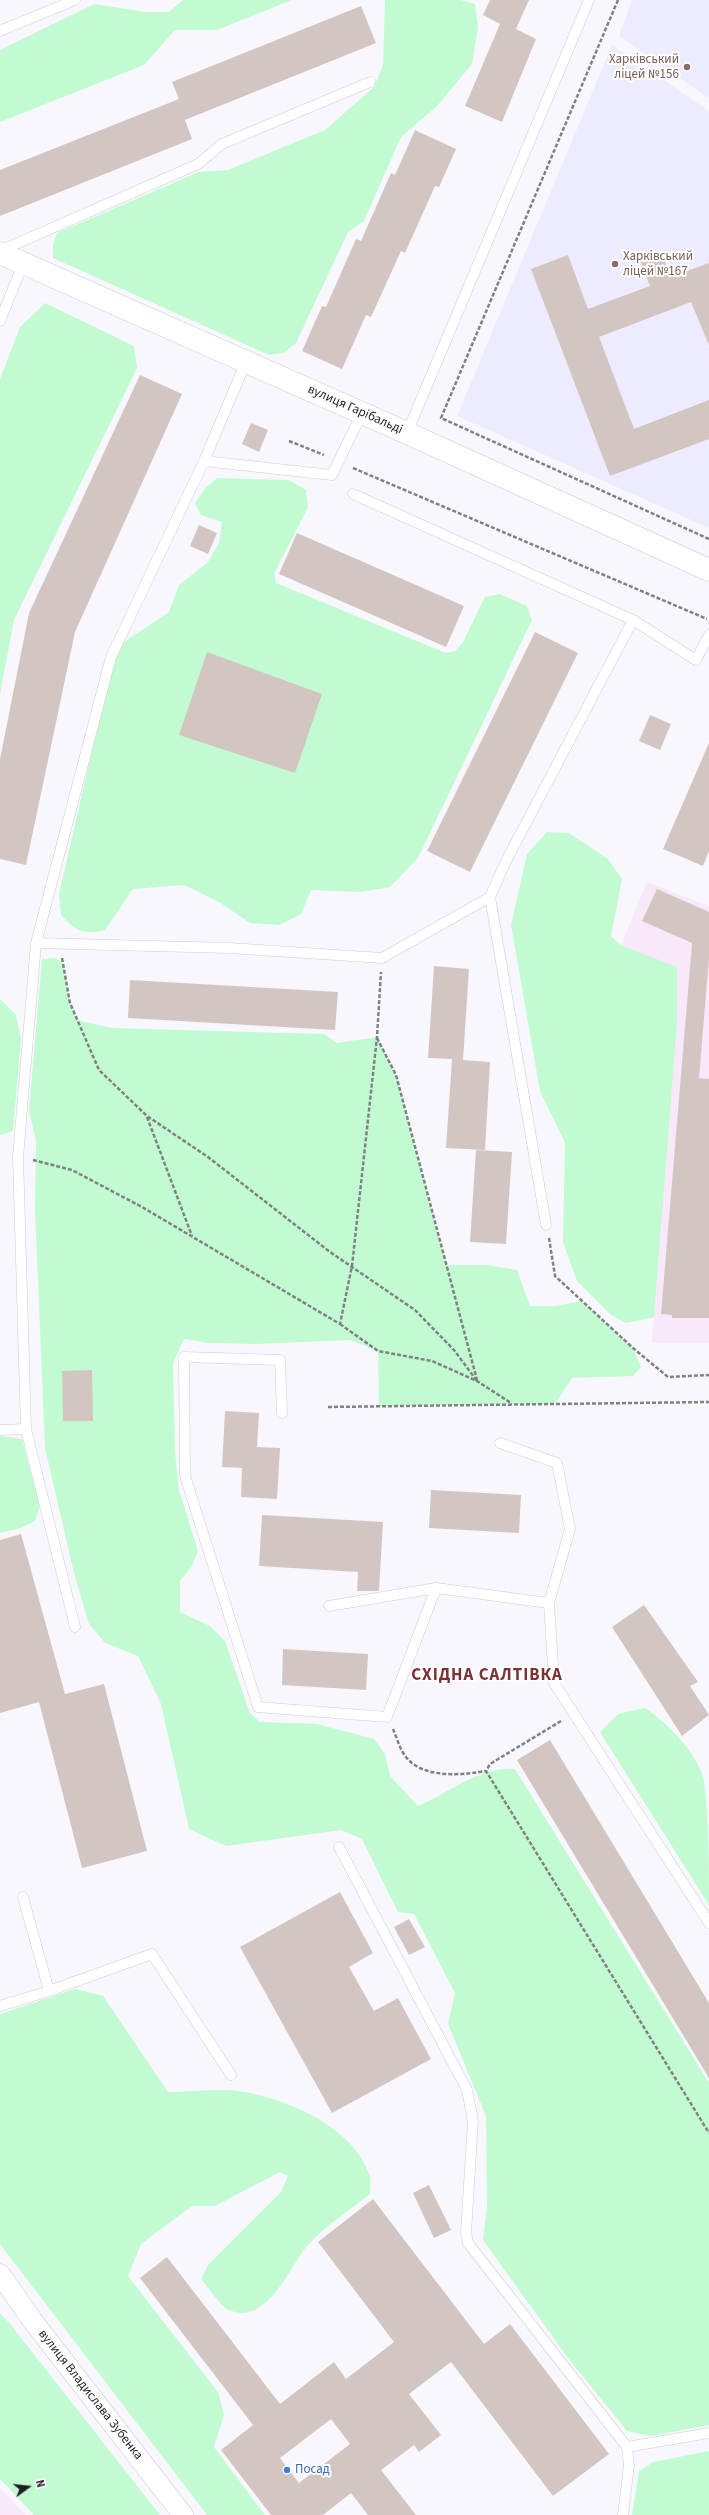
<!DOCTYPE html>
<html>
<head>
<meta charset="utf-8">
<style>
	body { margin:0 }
	#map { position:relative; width:709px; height:2515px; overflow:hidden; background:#f8f7fe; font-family:"Source Sans 3",sans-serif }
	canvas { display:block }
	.north { position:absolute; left:8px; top:2467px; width:40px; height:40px; -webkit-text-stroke:3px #fff; paint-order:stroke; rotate:75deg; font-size:11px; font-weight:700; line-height:16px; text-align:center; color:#1e1e22 }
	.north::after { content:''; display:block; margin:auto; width:14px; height:18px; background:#1e1e22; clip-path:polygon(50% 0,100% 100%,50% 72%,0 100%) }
</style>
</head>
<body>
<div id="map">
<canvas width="709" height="2515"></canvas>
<div class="north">N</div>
</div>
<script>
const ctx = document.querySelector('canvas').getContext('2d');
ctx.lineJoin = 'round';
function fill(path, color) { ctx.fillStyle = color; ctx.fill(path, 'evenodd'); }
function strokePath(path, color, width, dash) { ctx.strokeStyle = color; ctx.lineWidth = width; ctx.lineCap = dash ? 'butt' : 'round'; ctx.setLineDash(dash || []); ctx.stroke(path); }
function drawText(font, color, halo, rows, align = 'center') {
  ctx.font = font + ' "Source Sans 3",sans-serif'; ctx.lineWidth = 4; ctx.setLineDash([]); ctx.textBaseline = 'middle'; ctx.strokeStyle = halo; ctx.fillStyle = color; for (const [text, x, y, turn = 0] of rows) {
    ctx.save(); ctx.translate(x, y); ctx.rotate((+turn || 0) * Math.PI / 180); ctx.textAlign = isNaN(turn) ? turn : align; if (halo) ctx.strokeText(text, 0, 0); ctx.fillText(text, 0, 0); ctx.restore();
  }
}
const built = new Path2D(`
	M 632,0 L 709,0 L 709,98 L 619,36 Z
	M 612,45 L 709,111 L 709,528 L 457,416 Z`);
const industrial = new Path2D(`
	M 647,882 L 709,906 L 709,1343 L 652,1343 L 677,1024 L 621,945 Z
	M 0,2488 L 26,2515 L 0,2515 Z`);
const green = new Path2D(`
	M 183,0 L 292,0 L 217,30 L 175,30 L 144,65 L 0,122 L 0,50 L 94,4 L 146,12 L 169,12 Z
	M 385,0 L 460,0 L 475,4 L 478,27 L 472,64 L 437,106 L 401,137 L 364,221 L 348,232 L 296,343 L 283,353 L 269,355 L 53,258 L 53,245 L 57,233 L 199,172 L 228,170 L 325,130 L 374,87 L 383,65 Z
	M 45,303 L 134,346 L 137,368 L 14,620 L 0,694 L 0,379 L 20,327 Z
	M 217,478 L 289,480 L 306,490 L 308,507 L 274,574 L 276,583 L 446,653 L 455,651 L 463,642 L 485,597 L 500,594 L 527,606 L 532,620 L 418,858 L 390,887 L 361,892 L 311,890 L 301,914 L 280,925 L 250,923 L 219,902 L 184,885 L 133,889 L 105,930 C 82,935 76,931 61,915 L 59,894 L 111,668 L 124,642 L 169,612 L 179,585 L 208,562 L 219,543 L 222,522 L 201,515 L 195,503 L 206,487 Z
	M 547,832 L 569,833 L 608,859 L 622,879 L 611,936 L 621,945 L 677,967 L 677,1024 L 654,1317 L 626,1323 L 611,1315 L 577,1281 L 563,1242 L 565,1143 L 540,1091 L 511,925 L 527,854 Z
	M 55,958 L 63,963 L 70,1003 L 77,1020 L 111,1028 L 324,1034 L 337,1043 L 377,1037 L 396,1075 L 446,1265 L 488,1265 L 517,1270 L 530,1306 L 556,1306 L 581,1301 L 633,1348 L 641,1367 L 633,1376 L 572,1378 L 555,1404 L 379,1406 L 378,1351 L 350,1340 L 256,1344 L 208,1343 L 184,1339 L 173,1363 L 175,1451 L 179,1490 L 198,1551 L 192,1566 L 180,1581 L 180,1612 L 210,1626 L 225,1641 L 250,1713 L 260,1722 L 317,1724 L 374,1739 L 385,1754 L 390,1776 L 418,1806 C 449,1793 480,1766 515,1769 L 709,2083 L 709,2425 L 651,2436 L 627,2431 L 568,2358 L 483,2240 L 487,2206 L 486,2116 L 448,2024 L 455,1993 L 414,1914 L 398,1912 L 362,1839 L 341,1830 L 226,1846 L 189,1829 L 161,1704 L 138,1656 L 105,1643 L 89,1624 L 74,1573 L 45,1448 L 35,1209 L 36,1141 L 29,1111 L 42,959 Z
	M 0,999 L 16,1015 L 21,1039 L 13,1131 L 0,1135 Z
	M 0,1436 L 22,1439 L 40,1506 L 35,1521 L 21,1528 L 0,1533 Z
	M 645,1708 C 668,1723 697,1753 704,1780 C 709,1820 709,1864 709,1905 L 600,1732 L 618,1714 Z
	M 75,1989 L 103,1996 L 168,2092 C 191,2092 216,2088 238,2091 C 286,2098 353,2126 370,2176 C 371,2181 370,2189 370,2194 C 350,2210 325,2226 308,2245 C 289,2266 267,2329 227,2309 C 220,2305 207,2286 201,2279 L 208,2265 L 281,2192 L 288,2176 L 280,2172 L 215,2206 L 192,2206 L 141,2244 L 128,2276 L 218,2392 L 224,2415 L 214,2447 L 265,2515 L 207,2515 L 0,2244 L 0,2014 Z
	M 0,2313 L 11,2325 L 160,2515 L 34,2515 L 0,2479 Z
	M 709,2451 L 709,2515 L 632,2515 L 639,2471 L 653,2462 Z`);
const building = new Path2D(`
	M 490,0 L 529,0 L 516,29 L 536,39 L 502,122 L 465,106 L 500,24 L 483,15 Z
	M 361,6 L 376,43 L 185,120 L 192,139 L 0,216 L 0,170 L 179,99 L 172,82 Z
	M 415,130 L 456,149 L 439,187 L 435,186 L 405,253 L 401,251 L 371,317 L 366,315 L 342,369 L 302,351 L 322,306 L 326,307 L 356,239 L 361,241 L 391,173 L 395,175 Z
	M 662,254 L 671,277 L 709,263 L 709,345 L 691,302 L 599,337 L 634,429 L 709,400 L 709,439 L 610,476 L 531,269 L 568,255 L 588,309 L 650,286 L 641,262 Z
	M 140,375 L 182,394 L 75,632 L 26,865 L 0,859 L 0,759 L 29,613 Z
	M 251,423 L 268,430 L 259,452 L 242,444 Z
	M 199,525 L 217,533 L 208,554 L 190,546 Z
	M 297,533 L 464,606 L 446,647 L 279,574 Z
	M 535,632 L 578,653 L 470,872 L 427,851 Z
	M 207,652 L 322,694 L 295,773 L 179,735 Z
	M 650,715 L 671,724 L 660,750 L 639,741 Z
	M 709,743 L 709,851 L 703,866 L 663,849 Z
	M 657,889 L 709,912 L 709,958 L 699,1078 L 709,1079 L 709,1318 L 672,1318 L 672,1315 L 661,1314 L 692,943 L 642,921 Z
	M 434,966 L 469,969 L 463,1060 L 490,1062 L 485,1150 L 446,1148 L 452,1059 L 428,1058 Z
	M 130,980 L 338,992 L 335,1030 L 128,1018 Z
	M 476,1150 L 512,1152 L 506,1244 L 470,1242 Z
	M 92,1370 L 93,1421 L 63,1421 L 62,1371 Z
	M 225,1411 L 259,1413 L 257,1447 L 280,1448 L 277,1499 L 241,1497 L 242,1468 L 222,1467 Z
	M 431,1490 L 521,1495 L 519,1533 L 429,1528 Z
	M 262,1515 L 383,1522 L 379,1591 L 357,1591 L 358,1572 L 259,1566 Z
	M 21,1534 L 65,1694 L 104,1684 L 147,1851 L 82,1868 L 39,1702 L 0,1713 L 0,1540 Z
	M 644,1605 L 698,1682 L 690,1686 L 709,1715 L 682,1736 L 612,1627 Z
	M 283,1649 L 368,1654 L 366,1690 L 282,1685 Z
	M 550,1740 L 709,2003 L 709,2078 L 517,1760 Z
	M 340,1892 L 373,1953 L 349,1967 L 374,2011 L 398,1998 L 431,2059 L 332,2113 L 240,1947 Z
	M 409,1919 L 425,1947 L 409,1955 L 394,1927 Z
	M 429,2185 L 451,2230 L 434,2238 L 413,2193 Z
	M 373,2199 L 484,2344 L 510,2324 L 609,2454 L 553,2496 L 451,2362 L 409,2394 L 441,2435 L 419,2452 L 414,2445 L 381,2470 L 416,2515 L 368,2515 L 351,2493 L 323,2515 L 271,2515 L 221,2450 L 253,2425 L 140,2278 L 167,2257 L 280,2404 L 334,2362 L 346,2379 L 394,2342 L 318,2242 ZM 331,2419 L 350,2444 L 299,2483 L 280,2458 Z`);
const path = new Path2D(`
	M 618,0 L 441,418 L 709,539
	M 289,441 L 324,455
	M 353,468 L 707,619
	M 62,958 L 70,1003 L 99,1070 L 147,1116 L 208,1157 L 330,1252 L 415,1310 L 454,1350 L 477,1381
	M 377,1038 L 396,1075 L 477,1380
	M 147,1117 L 192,1236
	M 33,1160 L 72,1170 L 142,1207 L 340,1324 L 352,1266 L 377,1037 L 381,972
	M 549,1238 L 555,1276 L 633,1348 L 668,1377 L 709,1375
	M 340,1324 L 378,1351 L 432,1361 L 477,1381 L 511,1403
	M 328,1407 L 709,1402
	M 561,1721 L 490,1764 L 486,1771 L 709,2133
	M 393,1729 C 397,1738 400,1750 406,1757 C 423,1779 462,1775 486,1771`);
const service = new Path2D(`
	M 0,31 L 75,0
	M 0,251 L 198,164 L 222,144 L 370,82
	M 0,321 L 23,264
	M 407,433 L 589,0
	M 204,461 L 332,475 L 362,413
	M 353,494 L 633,620
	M 36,943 L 229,948 L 382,958 L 490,897
	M 546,1225 L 490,897 L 505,863 L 633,620 L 696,660 L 709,635
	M 282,1413 L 280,1360 L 184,1357 L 185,1476 L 258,1707 L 387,1717 L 436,1588 L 549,1603
	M 0,1430 L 26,1429
	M 500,1443 L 557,1463 L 570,1529 L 549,1603 L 554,1683 L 709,1923
	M 329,1606 L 436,1588
	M 75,1627 L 26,1429 L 18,1157 L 36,943 L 111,657 L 204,461 L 246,362
	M 339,1847 L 467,2090 L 473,2121 L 466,2232 L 468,2243 L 627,2447
	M 49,1991 L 152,1954 L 231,2075
	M 0,2006 L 49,1991 L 23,1897
	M 623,2515 L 629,2465 L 627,2447 L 709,2433`);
const minor = new Path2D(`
	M 0,2274 L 32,2320 L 183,2515`);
const tertiary = new Path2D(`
	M 0,253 L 407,433 L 709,570`);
const markers = [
	[687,67,4,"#8d6e63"],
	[615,264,4,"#8d6e63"],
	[287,2470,4,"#3f7fe0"]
];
const educationNames = [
	["Харківський",679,60],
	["ліцей №156",679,75],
	["Харківський",623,257,"left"],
	["ліцей №167",623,272,"left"]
];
const streetNames = [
	["вулиця Гарібальді",355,410,24],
	["вулиця Владислава Зубенка",90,2395,52]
];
const shopNames = [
	["Посад",295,2470]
];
const districtNames = [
	["СХІДНА САЛТІВКА",487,1676]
];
fill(built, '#edebfe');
fill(industrial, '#f8e8fa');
fill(green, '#c2fbd1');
fill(building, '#d3c6c2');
strokePath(service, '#cccbd6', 11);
strokePath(minor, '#cccbd6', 21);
strokePath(tertiary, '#cccbd6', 23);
strokePath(path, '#808085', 2.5, [4, 2]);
strokePath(service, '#fff', 10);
strokePath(minor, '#fff', 20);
strokePath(tertiary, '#fff', 22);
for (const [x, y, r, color] of markers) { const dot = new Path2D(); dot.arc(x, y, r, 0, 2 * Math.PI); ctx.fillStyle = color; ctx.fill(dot); strokePath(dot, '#fff', 1.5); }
drawText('13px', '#785e54', '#fff', educationNames, 'right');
drawText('13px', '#1e1e22', '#fff', streetNames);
drawText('13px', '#366cbe', '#fff', shopNames, 'left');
ctx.letterSpacing = '1px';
drawText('bold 17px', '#7a3235', '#fff', districtNames);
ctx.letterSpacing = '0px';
</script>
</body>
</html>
